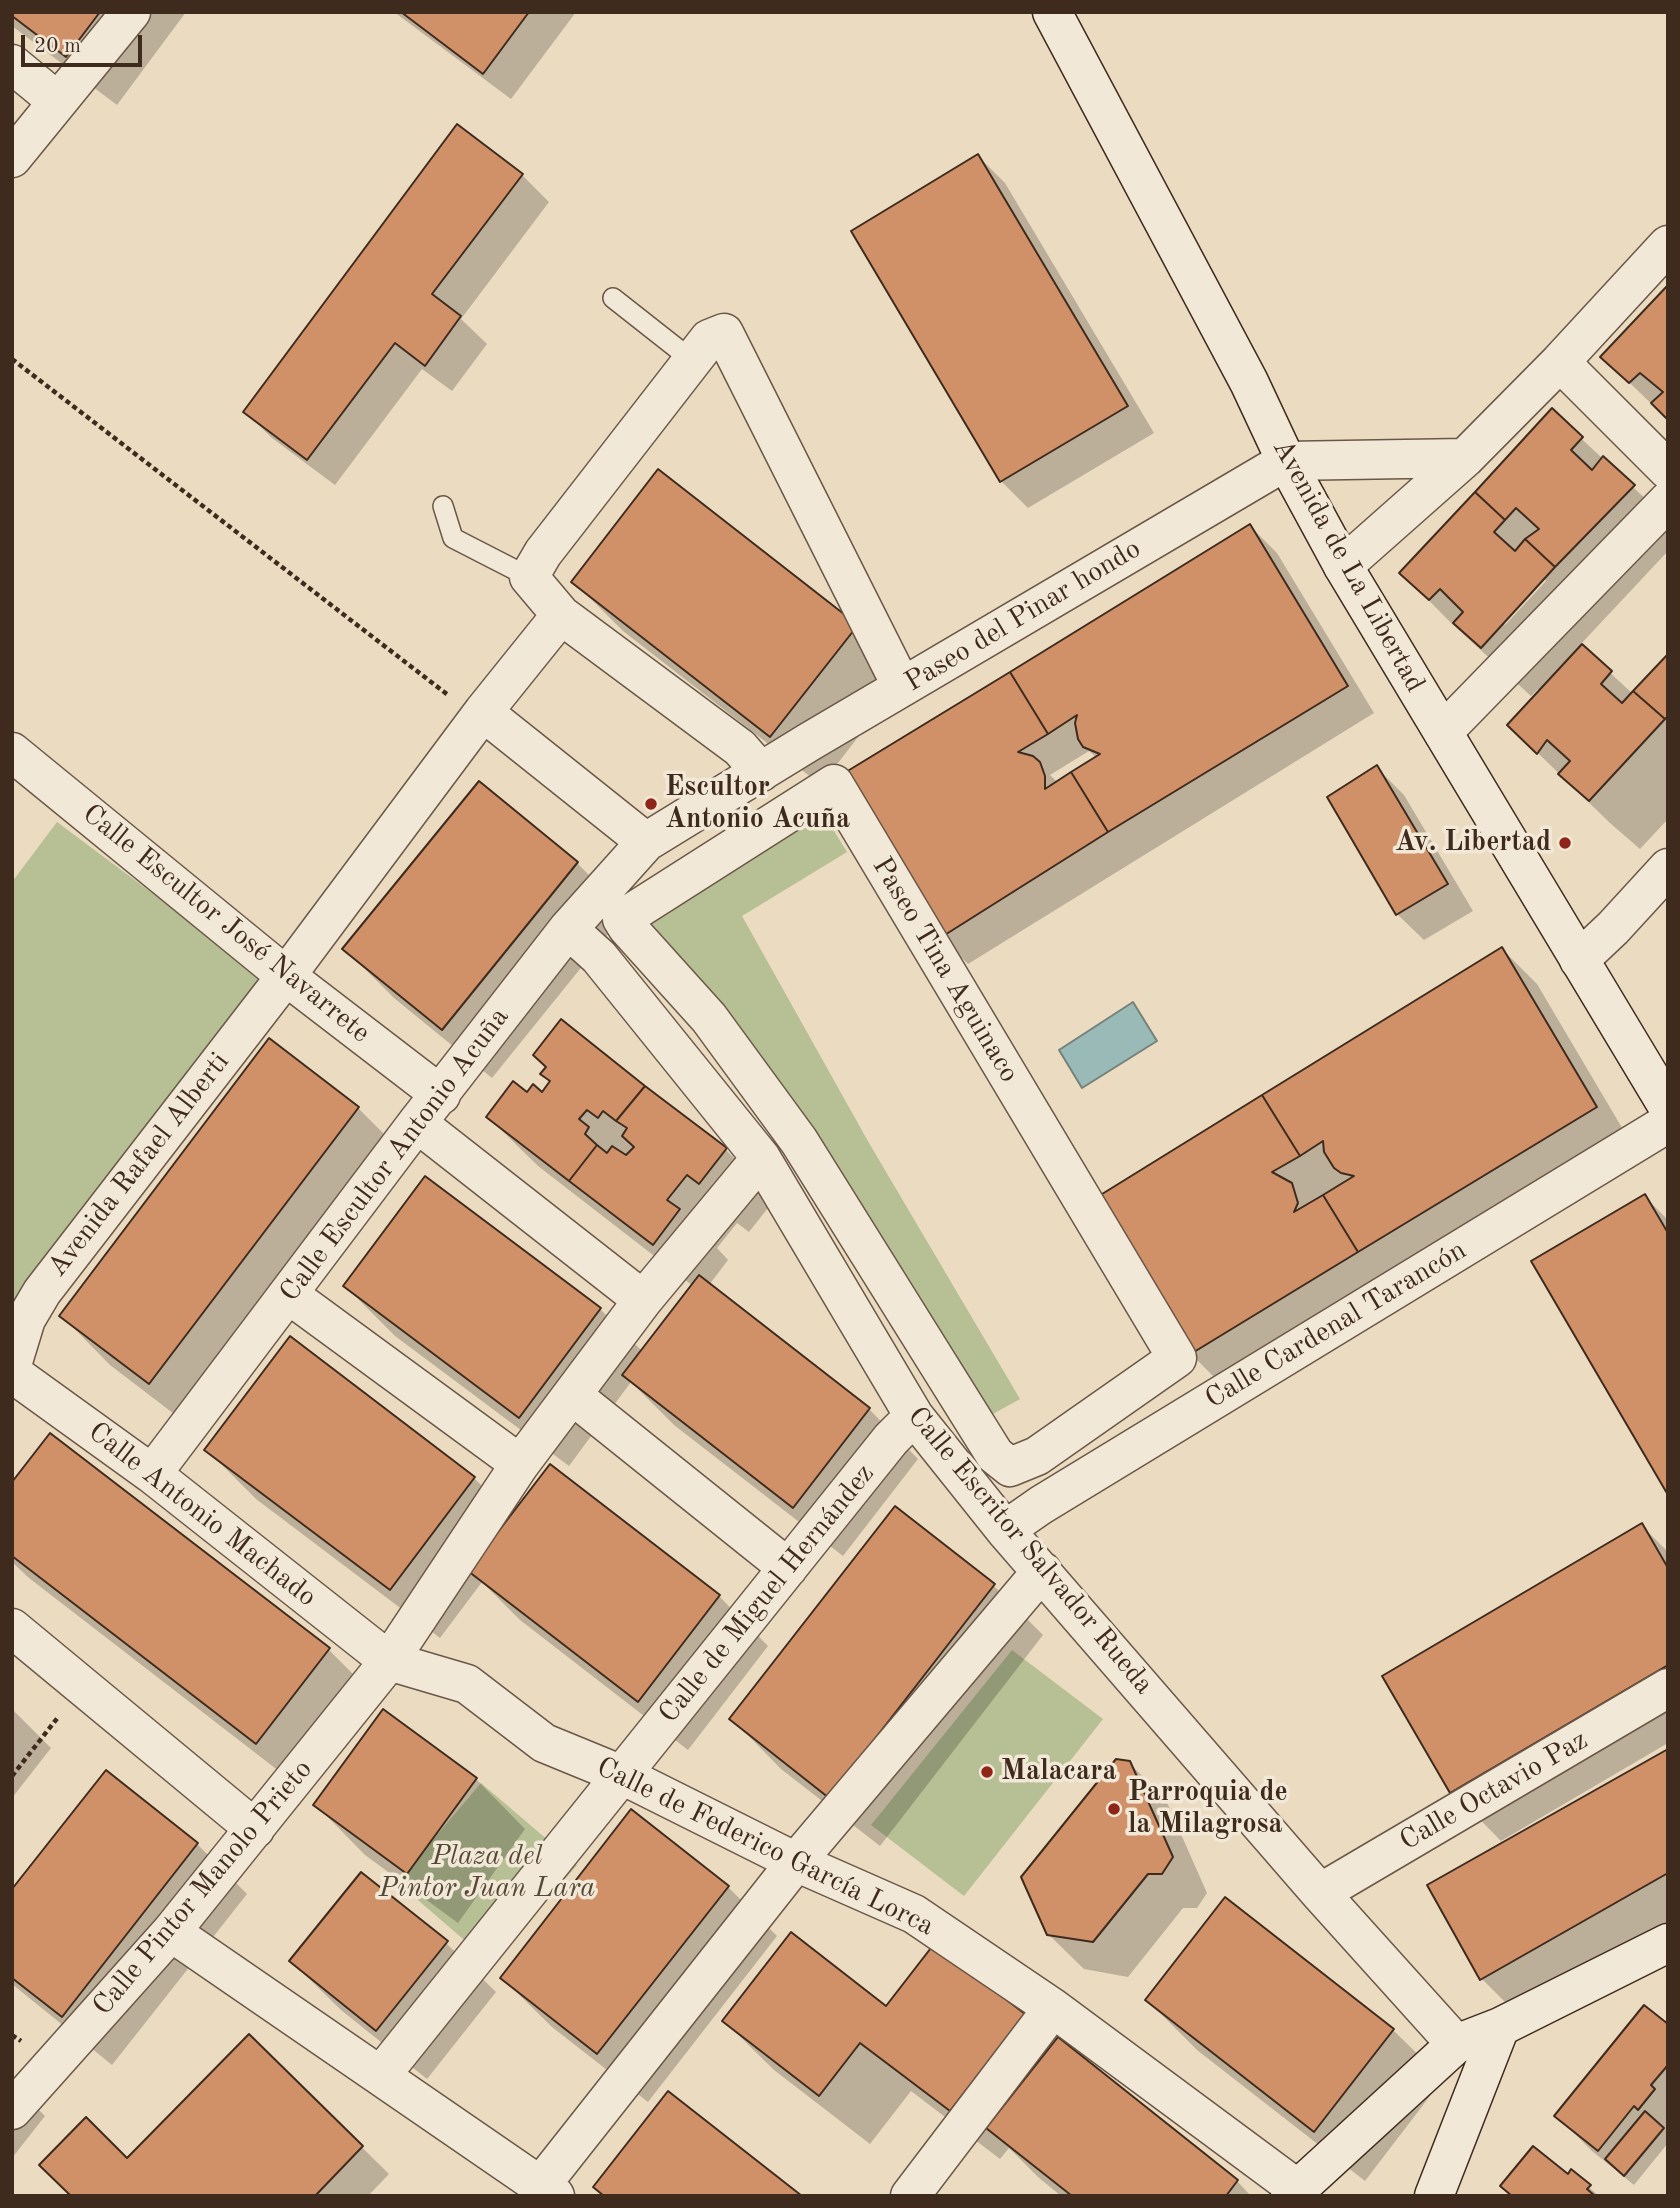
<!DOCTYPE html>
<html>
<head>
<meta charset="utf-8">
<style>
	body { margin:0 }
	#map { position:relative; width:1680px; height:2208px; overflow:hidden; background:#ebdbc1; font-family:"Old Standard TT",serif }
	canvas { display:block }
	.frame { position:absolute; inset:0; border:14px solid #3f2b1e; pointer-events:none }
	.scale { position:absolute; left:21px; top:35px; width:121px; height:32px; box-sizing:border-box; border:4px solid #3f2b1e; border-top:0; padding-left:9px; font-size:21px; line-height:24px; white-space:nowrap; color:#3f2b1e; -webkit-text-stroke:5px #f2e8d7; paint-order:stroke }
</style>
</head>
<body>
<div id="map">
<canvas width="1680" height="2208"></canvas>
<div class="frame"></div>
<div class="scale">20 m</div>
</div>
<script>
const ctx = document.querySelector('canvas').getContext('2d');
ctx.lineJoin = 'round';
function fill(path, color) { ctx.fillStyle = color; ctx.fill(path, 'evenodd'); }
function strokePath(path, color, width, dash) { ctx.strokeStyle = color; ctx.lineWidth = width; ctx.lineCap = dash ? 'butt' : 'round'; ctx.setLineDash(dash || []); ctx.stroke(path); }
function drawText(font, color, halo, rows, align = 'center') {
  ctx.font = font + ' "Old Standard TT",serif'; ctx.lineWidth = 7; ctx.setLineDash([]); ctx.textBaseline = 'middle'; ctx.strokeStyle = halo; ctx.fillStyle = color; for (const [text, x, y, turn = 0] of rows) {
    ctx.save(); ctx.translate(x, y); ctx.rotate((+turn || 0) * Math.PI / 180); ctx.textAlign = isNaN(turn) ? turn : align; if (halo) ctx.strokeText(text, 0, 0); ctx.fillText(text, 0, 0); ctx.restore();
  }
}
const green = new Path2D(`
	M 818,805 L 847,852 L 742,916 L 869,1143 L 1020,1399 L 984,1419 L 640,918 Z
	M 57,822 L 262,975 L 12,1311 L 12,882 Z
	M 1012,1650 L 1103,1719 L 964,1896 L 871,1825 Z
	M 481,1783 L 577,1865 L 492,1964 L 397,1882 Z`);
const water = new Path2D(`
	M 1133,1002 L 1157,1041 L 1082,1088 L 1059,1050 Z`);
const shadow = new Path2D(`
	M 12,12 L 186,12 L 117,105 L 12,26 Z
	M 394,12 L 576,12 L 511,99 Z
	M 978,156 L 1005,183 L 1154,433 L 1028,508 L 1001,481 Z
	M 522,175 L 549,202 L 461,319 L 487,344 L 452,391 L 422,369 L 335,485 L 272,438 L 245,412 Z
	M 1668,288 L 1665,417 L 1603,357 Z
	M 1552,411 L 1668,520 L 1668,551 L 1580,645 L 1633,694 L 1668,656 L 1668,819 L 1640,849 L 1610,823 L 1509,725 L 1540,691 L 1538,689 L 1531,696 L 1451,623 L 1402,573 ZM 1544,579 L 1546,581 L 1505,625 L 1502,622 Z
	M 1250,526 L 1277,553 L 1374,713 L 968,964 L 941,937 L 844,776 ZM 1089,751 L 1097,758 L 1058,783 L 1050,775 Z
	M 574,582 L 857,626 L 906,675 L 821,785 L 623,631 Z
	M 1377,768 L 1404,795 L 1473,911 L 1424,940 L 1397,914 Z
	M 577,863 L 626,912 L 492,1078 L 394,998 L 345,949 Z
	M 1502,949 L 1537,984 L 1631,1143 L 1240,1403 L 1191,1354 L 1096,1200 Z
	M 561,1022 L 726,1150 L 775,1199 L 749,1232 L 737,1223 L 717,1248 L 728,1260 L 709,1285 L 869,1409 L 918,1459 L 843,1556 L 674,1425 L 631,1382 L 569,1466 L 395,1336 L 345,1286 L 600,1309 L 643,1352 L 693,1286 L 538,1166 L 488,1117 L 527,1095 L 542,1095 L 551,1083 L 543,1074 L 548,1068 Z
	M 270,1040 L 358,1108 L 408,1158 L 199,1433 L 110,1365 L 61,1315 Z
	M 1644,1196 L 1668,1220 L 1668,1491 Z
	M 290,1339 L 474,1478 L 512,1516 L 719,1596 L 768,1646 L 688,1750 L 520,1620 L 482,1582 L 440,1638 L 256,1499 L 207,1450 Z
	M 12,1485 L 328,1649 L 378,1699 L 306,1792 L 29,1578 L 12,1562 Z
	M 1642,1526 L 1668,1552 L 1668,1743 L 1501,1841 L 1452,1791 Z
	M 994,1586 L 1043,1635 L 880,1846 L 781,1769 L 732,1719 Z
	M 12,1709 L 51,1748 L 12,1798 Z
	M 1668,1751 L 1668,1950 L 1531,2028 L 1482,1979 Z
	M 1129,1763 L 1165,1798 L 1207,1893 L 1197,1908 L 1183,1908 L 1128,1977 L 1084,1969 L 1048,1934 Z
	M 106,1772 L 197,1844 L 247,1894 L 112,2065 L 12,1984 L 12,1892 Z
	M 476,1779 L 525,1829 L 458,1923 L 365,1855 L 316,1805 Z
	M 728,1887 L 777,1936 L 648,2102 L 552,2027 L 502,1978 Z
	M 1225,1899 L 1393,2030 L 1443,2079 L 1365,2181 L 1197,2050 L 1147,2000 Z
	M 446,1943 L 496,1992 L 427,2079 L 341,2010 L 291,1961 Z
	M 887,2008 L 1024,2015 L 1054,2045 L 1237,2181 L 1251,2196 L 1061,2196 L 1038,2177 L 1009,2148 L 1000,2159 L 911,2091 L 870,2144 L 774,2070 L 724,2021 Z
	M 1668,2026 L 1668,2143 L 1634,2185 L 1592,2151 L 1557,2116 Z
	M 249,2036 L 389,2174 L 368,2196 L 73,2196 L 127,2160 Z
	M 12,2083 L 45,2116 L 12,2158 Z
	M 1571,2172 L 1599,2196 L 1512,2196 L 1568,2176 Z`);
const building = new Path2D(`
	M 12,12 L 100,12 L 66,57 L 12,16 Z
	M 401,12 L 529,12 L 483,74 Z
	M 457,124 L 523,174 L 432,294 L 461,316 L 425,366 L 395,343 L 307,460 L 243,412 Z
	M 978,154 L 1128,406 L 1000,482 L 851,231 Z
	M 1668,285 L 1668,420 L 1651,403 L 1663,392 L 1640,373 L 1629,383 L 1600,357 Z
	M 1552,408 L 1583,437 L 1571,450 L 1592,470 L 1603,456 L 1635,485 L 1555,567 L 1525,539 L 1539,529 L 1516,508 L 1505,520 L 1475,492 Z
	M 658,469 L 858,625 L 770,737 L 571,582 Z
	M 1475,492 L 1505,520 L 1494,532 L 1515,551 L 1525,539 L 1555,567 L 1481,648 L 1453,623 L 1463,612 L 1440,589 L 1429,600 L 1399,573 Z
	M 1250,524 L 1348,686 L 1108,832 L 1071,772 L 1100,754 L 1083,747 L 1078,739 L 1075,723 L 1077,715 L 1048,734 L 1010,672 Z
	M 1582,644 L 1612,671 L 1601,684 L 1622,703 L 1633,691 L 1665,719 L 1589,801 L 1558,774 L 1570,761 L 1547,740 L 1537,754 L 1507,725 Z
	M 1668,654 L 1668,716 L 1665,719 L 1633,691 Z
	M 1010,672 L 1048,734 L 1018,752 L 1033,756 L 1040,762 L 1045,776 L 1045,789 L 1071,772 L 1108,832 L 940,938 L 841,775 Z
	M 1377,765 L 1448,884 L 1396,915 L 1327,797 Z
	M 479,781 L 578,862 L 442,1030 L 342,949 Z
	M 1502,947 L 1597,1107 L 1358,1252 L 1323,1195 L 1354,1176 L 1341,1173 L 1334,1168 L 1324,1152 L 1323,1141 L 1300,1156 L 1262,1095 Z
	M 561,1019 L 645,1086 L 616,1121 L 603,1111 L 598,1118 L 587,1110 L 579,1119 L 589,1127 L 585,1134 L 597,1145 L 569,1181 L 486,1117 L 513,1081 L 527,1092 L 533,1084 L 542,1092 L 550,1081 L 540,1074 L 546,1067 L 533,1055 Z
	M 269,1038 L 359,1107 L 149,1384 L 59,1316 Z
	M 645,1086 L 727,1148 L 699,1184 L 687,1175 L 667,1200 L 680,1209 L 653,1245 L 569,1181 L 597,1145 L 607,1153 L 612,1146 L 626,1155 L 634,1147 L 622,1136 L 627,1128 L 616,1121 Z
	M 1262,1095 L 1300,1156 L 1272,1172 L 1292,1183 L 1298,1203 L 1294,1212 L 1323,1195 L 1358,1252 L 1189,1355 L 1094,1199 Z
	M 425,1176 L 601,1308 L 519,1418 L 343,1286 Z
	M 1645,1194 L 1668,1233 L 1668,1495 L 1531,1261 Z
	M 699,1275 L 870,1408 L 793,1508 L 622,1375 Z
	M 290,1336 L 475,1477 L 390,1590 L 204,1450 Z
	M 50,1433 L 330,1648 L 256,1744 L 12,1556 L 12,1482 Z
	M 550,1464 L 720,1595 L 638,1702 L 468,1571 Z
	M 895,1506 L 995,1584 L 829,1798 L 729,1719 Z
	M 1642,1523 L 1668,1568 L 1668,1665 L 1450,1793 L 1382,1676 Z
	M 383,1709 L 477,1778 L 407,1874 L 313,1805 Z
	M 1668,1749 L 1668,1873 L 1480,1980 L 1427,1885 Z
	M 1116,1759 L 1130,1761 L 1173,1857 L 1162,1874 L 1148,1874 L 1093,1942 L 1047,1935 L 1021,1877 Z
	M 106,1770 L 198,1843 L 62,2017 L 12,1978 L 12,1889 Z
	M 631,1809 L 729,1886 L 597,2054 L 500,1978 Z
	M 361,1872 L 448,1941 L 376,2031 L 289,1961 Z
	M 1225,1897 L 1394,2029 L 1314,2132 L 1145,2000 Z
	M 791,1932 L 886,2006 L 934,1944 L 1025,2014 L 950,2111 L 860,2043 L 819,2096 L 722,2021 Z
	M 1644,2005 L 1668,2024 L 1668,2065 L 1651,2085 L 1655,2089 L 1638,2110 L 1634,2106 L 1598,2151 L 1554,2116 Z
	M 249,2034 L 363,2146 L 315,2196 L 71,2196 L 39,2165 L 86,2117 L 127,2158 Z
	M 1058,2037 L 1238,2180 L 1226,2196 L 1072,2196 L 986,2128 Z
	M 668,2091 L 802,2196 L 604,2196 L 593,2187 Z
	M 1645,2111 L 1664,2128 L 1624,2176 L 1605,2159 Z
	M 1533,2146 L 1568,2174 L 1571,2169 L 1591,2185 L 1587,2189 L 1595,2196 L 1512,2196 L 1500,2186 Z`);
const path = new Path2D(`
	M 12,359 L 448,695
	M 12,1776 L 59,1716
	M 12,2035 L 21,2041`);
const lane = new Path2D(`
	M 613,298 L 693,361
	M 443,506 L 453,538 L 529,577`);
const street = new Path2D(`
	M 12,64 L 57,101
	M 12,158 L 131,12
	M 1560,362 L 1668,470
	M 1343,566 L 1465,458 L 1560,362 L 1668,245
	M 561,615 L 529,577 L 543,553 L 709,339 L 724,333 L 902,687
	M 1443,732 L 1668,501
	M 12,752 L 286,976 L 441,1095
	M 834,784 L 1177,1358 L 1037,1456 L 1010,1467 L 995,1455 L 799,1141 L 709,1018 L 627,927 L 622,919 Z
	M 646,842 L 483,712 L 561,615 L 740,748 L 761,772
	M 568,929 L 599,957 L 761,1158 L 914,1416 L 1005,1530 L 1320,1893 L 1456,2044
	M 1579,960 L 1613,928 L 1668,868
	M 417,1123 L 643,1300
	M 288,1294 L 520,1464
	M 12,1365 L 26,1319 L 42,1292 L 286,976 L 483,712
	M 12,1373 L 152,1474 L 389,1661 L 467,1684 L 544,1743 L 622,1775 L 796,1862 L 914,1914 L 1053,2008 L 1296,2188
	M 572,1395 L 788,1568
	M 152,1474 L 417,1123 L 568,929 L 646,842 L 809,742 L 1286,461 L 1465,458
	M 1005,1530 L 1041,1505 L 1668,1123
	M 12,1628 L 255,1829
	M 1320,1893 L 1668,1688
	M 171,1932 L 555,2196
	M 381,2075 L 891,1439 L 914,1416
	M 12,2110 L 171,1932 L 389,1661 L 520,1464 L 643,1300 L 761,1158
	M 541,2185 L 796,1862 L 1042,1571
	M 910,2196 L 1053,2008`);
const secondary = new Path2D(`
	M 1052,12 L 1249,382 L 1286,461 L 1343,566 L 1668,1107
	M 1290,2196 L 1456,2044 L 1500,2027 L 1668,1943
	M 1434,2196 L 1500,2027`);
const markers = [
	[651,804,7,"#8f2418"],
	[1565,843,7,"#8f2418"],
	[987,1772,7,"#8f2418"],
	[1114,1809,7,"#8f2418"]
];
const streetNames = [
	["Avenida de La Libertad",1348,566,61],
	["Paseo del Pinar hondo",1023,616,-31],
	["Calle Escultor José Navarrete",226,924,39],
	["Paseo Tina Aguinaco",945,970,59],
	["Calle Escultor Antonio Acuña",395,1155,-53],
	["Avenida Rafael Alberti",139,1165,-52],
	["Calle Cardenal Tarancón",1336,1325,-31],
	["Calle Antonio Machado",202,1515,38],
	["Calle Escritor Salvador Rueda",1030,1551,50],
	["Calle de Miguel Hernández",767,1594,-51],
	["Calle Octavio Paz",1494,1791,-30],
	["Calle de Federico García Lorca",765,1847,26],
	["Calle Pintor Manolo Prieto",203,1888,-50]
];
const poiNames = [
	["Escultor",665,788],
	["Antonio Acuña",665,820],
	["Av. Libertad",1551,843,"right"],
	["Malacara",1001,1772],
	["Parroquia de",1128,1793],
	["la Milagrosa",1128,1825]
];
const parkNames = [
	["Plaza del",487,1857],
	["Pintor Juan Lara",487,1889]
];
fill(green, '#b6c094');
fill(water, '#99bab7');
strokePath(water, '#75817a', 2);
fill(shadow, '#0003');
fill(building, '#d09169');
strokePath(building, '#3f2b1e', 2);
strokePath(lane, '#6a5747', 22);
strokePath(street, '#6a5747', 41);
strokePath(secondary, '#3f2b1e', 41);
strokePath(path, '#3f2b1e', 4.5, [5, 3.5]);
strokePath(lane, '#f2e8d7', 19);
strokePath(street, '#f2e8d7', 38);
strokePath(secondary, '#f2e8d7', 38);
for (const [x, y, r, color] of markers) { const dot = new Path2D(); dot.arc(x, y, r, 0, 2 * Math.PI); ctx.fillStyle = color; ctx.fill(dot); strokePath(dot, '#f2e8d7', 2.5); }
drawText('28px', '#3f2b1e', '#f2e8d7', streetNames);
drawText('bold 28px', '#3f2b1e', '#f2e8d7', poiNames, 'left');
drawText('italic 28px', '#574936', '#f2e8d7', parkNames);
</script>
</body>
</html>
